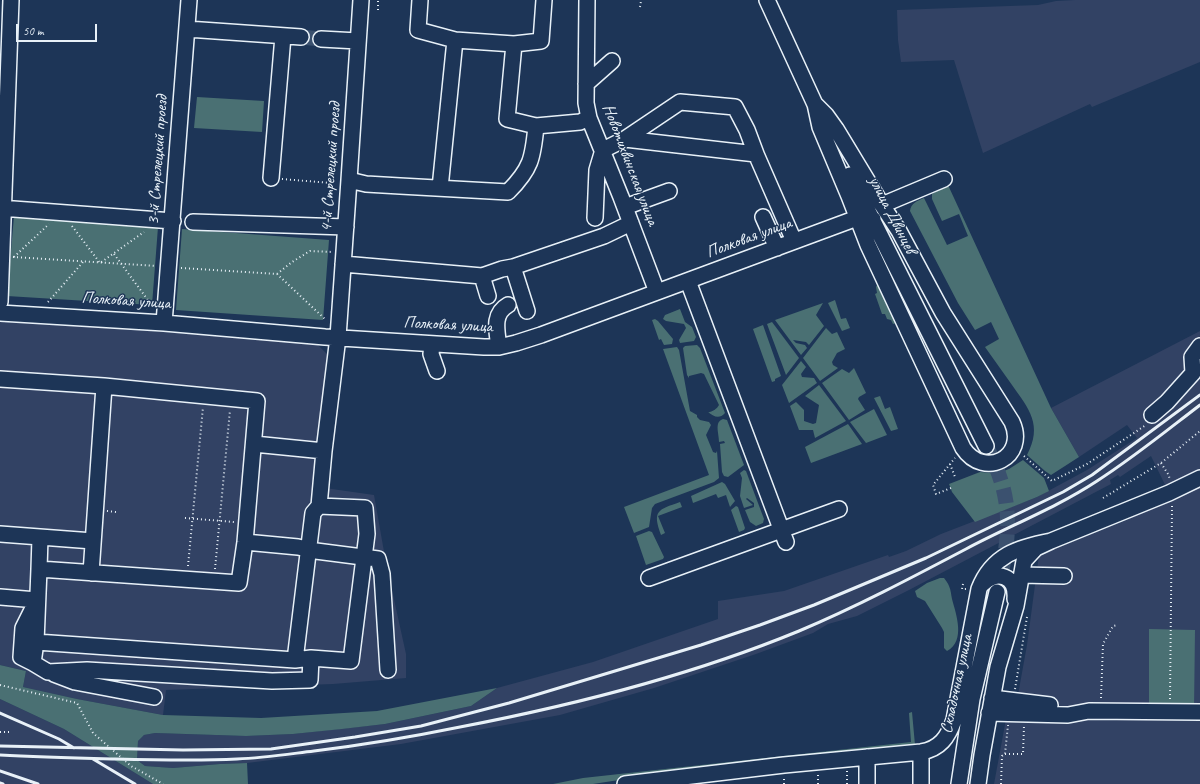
<!DOCTYPE html>
<html>
<head>
<meta charset="utf-8">
<style>
	body { margin:0 }
	#map { position:relative; width:1200px; height:784px; overflow:hidden; background:#1d3557; font-family:Caveat,sans-serif }
	canvas { display:block }
	.scale { position:absolute; left:16px; top:24px; width:81px; height:18px; box-sizing:border-box; border:2px solid #e8f1f8; border-top:0; padding-left:5px; font-size:12px; line-height:14px; white-space:nowrap; color:#e8f1f8; -webkit-text-stroke:3px #1d3557; paint-order:stroke }
</style>
</head>
<body>
<div id="map">
<canvas width="1200" height="784"></canvas>
<div class="scale">50 m</div>
</div>
<script>
const ctx = document.querySelector('canvas').getContext('2d');
ctx.lineJoin = 'round';
function fill(path, color) { ctx.fillStyle = color; ctx.fill(path, 'evenodd'); }
function strokePath(path, color, width, dash) { ctx.strokeStyle = color; ctx.lineWidth = width; ctx.lineCap = dash ? 'butt' : 'round'; ctx.setLineDash(dash || []); ctx.stroke(path); }
function drawText(font, color, halo, rows, align = 'center') {
  ctx.font = font + ' Caveat,sans-serif'; ctx.lineWidth = 3; ctx.setLineDash([]); ctx.textBaseline = 'middle'; ctx.strokeStyle = halo; ctx.fillStyle = color; for (const [text, x, y, turn = 0] of rows) {
    ctx.save(); ctx.translate(x, y); ctx.rotate((+turn || 0) * Math.PI / 180); ctx.textAlign = isNaN(turn) ? turn : align; if (halo) ctx.strokeText(text, 0, 0); ctx.fillText(text, 0, 0); ctx.restore();
  }
}
const built = new Path2D(`
	M 1075,0 L 1200,0 L 1200,62 L 1092,107 L 1090,104 L 983,153 L 954,60 L 901,62 L 898,40 L 897,10 L 1038,5 L 1056,1 Z
	M 0,320 L 316,343 L 327,354 L 318,487 L 374,495 L 386,563 L 406,654 L 406,678 L 333,684 L 166,690 L 163,715 L 77,699 L 23,687 L 26,671 L 0,665 Z
	M 1200,331 L 1200,784 L 994,784 L 1006,719 L 1014,717 L 1027,645 L 1039,555 L 1127,520 L 1169,499 L 1168,491 L 1151,456 L 1120,477 L 1118,475 L 1110,480 L 1111,484 L 909,590 L 857,616 L 828,624 L 813,633 L 756,654 L 654,688 L 560,715 L 401,744 L 247,763 L 220,764 L 173,768 L 145,766 L 137,760 L 138,741 L 144,735 L 155,733 L 246,736 L 293,734 L 385,724 L 471,706 L 497,688 L 593,662 L 718,619 L 718,601 L 784,591 L 888,555 L 889,557 L 906,551 L 941,534 L 1037,497 L 1087,470 L 1137,438 L 1127,425 L 1079,457 L 1051,408 Z
	M 0,699 L 64,729 L 153,784 L 0,784 Z`);
const green = new Path2D(`
	M 197,97 L 264,101 L 262,132 L 194,128 Z
	M 948,185 L 1051,408 L 1079,457 L 1051,475 L 1045,471 L 1027,455 C 1043,425 1029,409 1012,385 C 1003,372 994,360 985,347 L 999,339 L 991,322 L 975,330 L 958,303 L 910,211 C 911,203 917,201 924,198 L 947,245 L 968,236 L 959,214 L 942,221 L 932,199 L 932,194 Z
	M 14,216 L 158,227 L 152,305 L 7,296 Z
	M 182,229 L 329,240 L 323,320 L 176,310 Z
	M 878,283 L 897,323 L 893,324 L 891,320 L 887,319 L 885,314 L 882,314 L 875,294 L 877,293 L 876,287 Z
	M 835,300 L 841,319 L 846,318 L 850,328 L 842,331 L 828,303 Z
	M 823,303 L 816,315 L 824,326 L 809,345 L 806,342 L 793,340 L 796,343 L 805,345 L 807,348 L 801,355 L 775,320 Z
	M 680,309 L 685,322 L 692,327 L 696,337 L 694,341 L 680,343 L 679,340 L 686,328 L 684,324 L 666,321 L 663,319 L 665,315 Z
	M 655,319 L 658,321 L 673,339 L 672,344 L 664,345 L 661,339 L 659,340 L 652,320 Z
	M 772,322 L 799,358 L 786,375 L 767,324 Z
	M 763,325 L 781,376 L 775,379 L 775,381 L 772,382 L 753,329 Z
	M 826,328 L 832,334 L 837,332 L 845,349 L 837,353 L 832,362 L 833,365 L 838,368 L 820,381 L 803,358 Z
	M 697,345 L 700,348 L 725,413 C 719,420 713,416 708,412 L 707,412 C 711,413 717,409 719,405 L 704,374 L 701,373 L 689,376 L 689,378 L 687,375 L 683,348 L 685,346 Z
	M 677,347 L 679,350 L 690,411 L 697,415 L 697,417 L 700,420 L 709,422 L 711,425 L 706,435 L 713,452 L 716,453 L 717,451 L 719,478 L 714,482 L 655,504 L 652,508 L 649,527 L 634,533 L 624,507 L 709,475 L 663,349 Z
	M 801,361 L 806,367 L 801,374 L 802,377 L 814,378 L 817,383 L 789,403 L 782,385 Z
	M 854,368 L 866,393 L 859,397 L 858,399 L 865,410 L 849,420 L 822,383 L 842,369 L 849,373 Z
	M 819,385 L 846,421 L 815,438 L 813,430 L 799,430 L 790,406 L 796,402 L 804,410 L 804,421 L 813,424 L 816,423 L 819,405 L 805,396 Z
	M 880,396 L 885,409 L 890,407 L 898,429 L 891,431 L 874,398 Z
	M 874,409 L 887,435 L 866,443 L 850,422 Z
	M 723,419 L 727,420 L 744,465 L 728,477 L 724,476 L 722,472 L 720,444 L 725,443 L 724,441 L 719,442 C 719,433 714,422 723,419 Z
	M 848,424 L 862,444 L 811,463 L 805,447 Z
	M 1023,460 L 1044,478 L 1049,491 L 1037,497 L 975,522 L 952,492 L 949,484 L 980,472 L 993,473 L 1001,472 L 1009,469 Z
	M 744,470 L 746,471 L 764,519 L 763,523 L 756,526 L 750,522 L 745,510 L 754,507 L 754,503 L 747,498 L 746,499 L 753,505 L 744,508 L 740,496 L 742,478 L 740,473 Z
	M 722,482 L 725,484 L 735,501 L 730,507 L 726,495 L 718,498 L 716,494 L 693,503 L 691,496 Z
	M 680,502 L 682,507 L 658,516 L 665,533 L 661,535 C 652,510 658,510 680,502 Z
	M 736,506 L 738,507 L 745,528 L 744,530 L 739,532 L 731,510 Z
	M 649,531 L 652,532 L 664,557 L 663,559 L 646,565 L 636,536 Z
	M 940,578 L 944,578 C 946,581 948,583 949,586 C 951,590 951,595 952,599 C 956,614 966,641 947,651 L 944,648 L 944,632 L 942,628 L 925,601 L 917,597 L 915,591 L 927,583 Z
	M 1149,629 L 1195,630 L 1194,710 L 1149,709 Z
	M 0,665 L 26,671 L 23,687 L 77,699 L 163,715 L 261,718 L 377,711 L 497,688 L 471,706 L 385,724 L 342,729 L 293,734 L 246,736 L 155,733 L 144,735 L 138,741 L 137,760 L 145,766 L 173,768 L 220,764 L 247,763 L 248,784 L 153,784 L 64,729 L 0,699 Z
	M 912,712 L 915,745 L 645,776 L 593,784 L 553,784 L 583,778 L 911,742 L 909,713 Z`);
const minorTunnel = new Path2D(`
	M 301,37 L 321,39
	M 986,446 C 1014,498 1011,533 998,588`);
const path = new Path2D(`
	M 640,7 L 641,1
	M 378,10 L 378,0
	M 282,179 L 331,183
	M 72,226 L 100,263 L 144,232
	M 114,254 L 153,307
	M 13,257 L 156,266
	M 14,257 L 49,224
	M 181,268 L 277,274 L 326,320
	M 277,274 L 292,262 L 310,251 L 333,252
	M 48,302 L 84,261
	M 1024,456 L 1052,481 L 1087,464 L 1146,425
	M 1161,463 L 1168,474 L 1170,479
	M 950,464 L 955,477
	M 951,488 L 936,494 L 933,485 L 955,458
	M 1103,498 L 1161,463 L 1200,431
	M 107,511 L 116,512
	M 185,518 L 234,522
	M 188,566 L 203,407
	M 215,569 L 230,410
	M 963,584 L 962,589 L 966,589
	M 0,685 L 77,703 L 93,733 L 131,766 L 163,784
	M 1015,689 L 1027,617
	M 1101,698 L 1103,644 L 1113,626 L 1118,625
	M 1170,699 L 1172,505
	M 0,732 L 9,732
	M 1005,754 L 1023,754 L 1024,726
	M 784,784 L 784,777
	M 818,784 L 818,773
	M 847,784 L 847,771
	M 1001,784 L 1002,756 L 1005,754 L 1008,725`);
const minor = new Path2D(`
	M 420,0 L 418,30 L 455,40 L 514,44
	M 587,0 L 586,103 L 589,118 L 621,197 L 657,292
	M 767,0 L 819,113
	M 187,29 L 301,37
	M 321,39 L 358,41
	M 586,84 L 612,61
	M 815,104 L 826,115 L 836,129 L 882,205 L 899,231 L 943,313 L 1012,422 C 1028,457 984,480 963,448 L 868,245 L 849,196 L 820,127 Z
	M 536,126 L 580,122 L 589,118
	M 625,139 L 756,154 L 794,241
	M 850,175 L 986,446
	M 271,178 L 283,36
	M 349,180 L 366,184 L 400,186 L 508,192 C 531,169 533,158 536,126 L 507,119 L 514,44 L 541,41 L 544,0
	M 440,188 L 455,40
	M 882,205 L 944,179
	M 625,207 L 669,191
	M 0,208 L 173,221
	M 763,217 L 777,248
	M 595,218 L 597,170 L 603,150 L 625,139 L 680,102 L 735,107 L 747,130 L 756,154
	M 193,222 L 346,227
	M 343,264 L 482,276 L 488,296
	M 482,276 L 502,269 L 513,267
	M 688,281 L 786,542
	M 0,302 L 11,0
	M 527,311 L 513,267 L 604,236 L 631,223
	M 0,313 L 164,323 L 325,337 L 484,347 L 499,347 L 516,343 L 541,335 L 857,218 L 868,218 L 873,219
	M 164,323 L 189,0
	M 432,344 L 431,354 L 437,371
	M 499,347 C 497,331 492,314 508,305
	M 0,379 L 104,386 L 257,401 L 245,542 L 239,583 L 39,569 L 36,642 L 295,660 L 311,658 L 351,661 L 367,534 L 365,508 L 319,506
	M 1152,415 L 1167,402 L 1193,373 L 1192,357 L 1200,346
	M 254,444 L 324,451
	M 0,534 L 93,541
	M 245,542 L 298,547 L 316,551 L 378,559 L 382,574 L 388,670
	M 39,569 L 40,538
	M 91,573 L 104,386
	M 1022,575 L 1064,576
	M 649,578 L 839,509
	M 981,585 C 996,569 1017,575 1015,599
	M 0,597 L 37,600
	M 36,642 L 33,663 L 48,672 L 87,670 L 272,681 L 310,680 L 311,658
	M 295,660 L 313,513 L 319,506 L 324,451 L 338,337 L 349,180 L 361,0
	M 33,663 L 21,657 L 23,628 L 35,604
	M 54,674 L 75,682 L 154,697
	M 992,698 L 1050,705
	M 989,713 L 1068,715 L 1089,711 L 1200,712
	M 921,752 L 921,784
	M 625,784 L 784,765 L 921,752 C 940,749 948,737 954,720 L 979,589 C 992,555 1019,547 1051,541
	M 867,784 L 867,757
	M 959,784 L 972,699 L 997,592
	M 978,784 L 982,755 L 998,667 L 1016,606 L 1024,561 L 1036,548 L 1051,541 L 1169,493 L 1200,478`);
const rail = new Path2D(`
	M 0,713 L 59,739 L 74,748
	M 0,746 L 183,750 L 271,749 L 355,737 L 421,726 L 509,703 L 701,645 L 760,625 L 814,605 L 926,558 L 1063,492 L 1092,475 L 1200,395
	M 0,755 C 38,757 77,758 115,759 C 156,760 197,761 237,759 C 263,758 289,754 314,751 C 363,745 411,737 460,727 C 575,705 690,676 799,631 C 856,607 911,578 966,549 C 1009,526 1056,508 1097,481 C 1133,458 1166,431 1200,405
	M 93,759 L 135,784
	M 0,771 L 38,784
	M 0,783 L 3,784`);
const streetNames = [
	["3-й Стрелецкий проезд",158,160,-86],
	["Новотихвинская улица",630,165,69],
	["4-й Стрелецкий проезд",331,167,-86],
	["улица Двинцев",892,215,63],
	["Полковая улица",749,238,-20],
	["Полковая улица",126,301,4],
	["Полковая улица",448,325,3],
	["Складочная улица",957,684,-78]
];
fill(built, '#324264');
fill(green, '#4a7073');
strokePath(minorTunnel, '#3b516f', 15, [15, 8]);
strokePath(minor, '#e8f1f8', 18);
strokePath(path, '#e8f1f8', 2, [1, 3]);
strokePath(minor, '#1d3557', 15);
strokePath(rail, '#e8f1f8', 3);
drawText('17px', '#e8f1f8', '#1d3557', streetNames);
</script>
</body>
</html>
